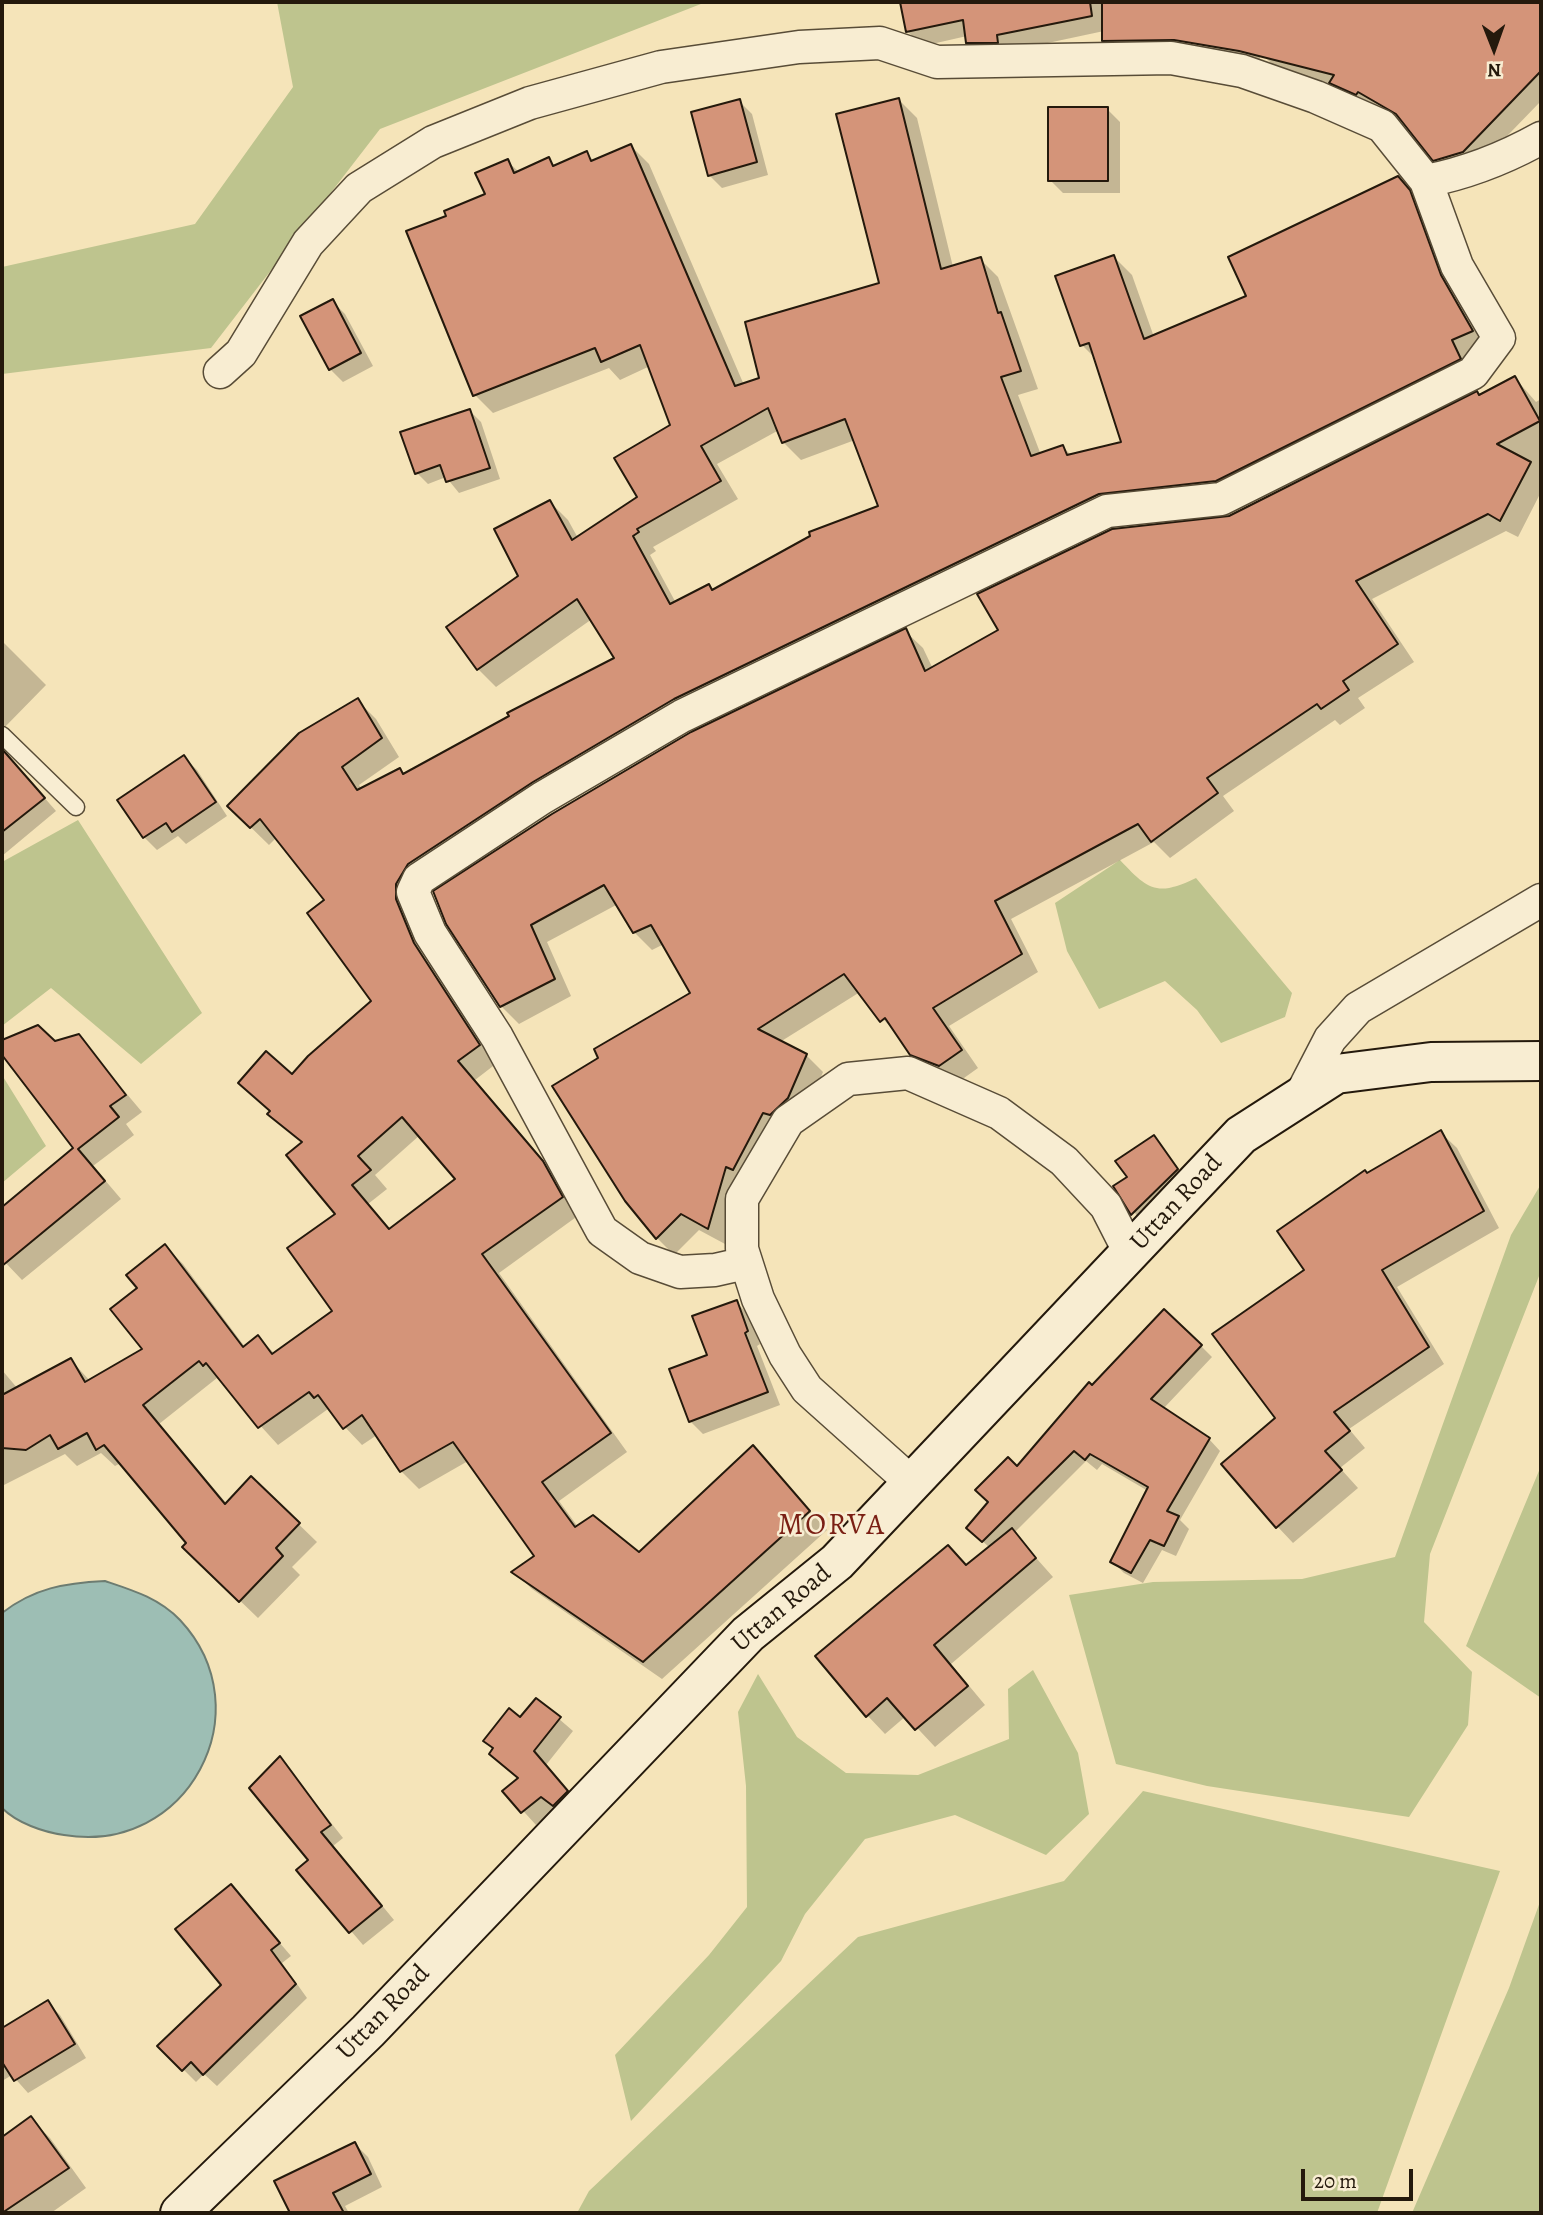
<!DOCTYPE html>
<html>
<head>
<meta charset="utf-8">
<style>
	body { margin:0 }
	#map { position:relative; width:1543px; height:2215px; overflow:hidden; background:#f5e4b9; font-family:Alegreya,serif }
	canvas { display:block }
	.frame { position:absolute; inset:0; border:4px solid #24190c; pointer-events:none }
	.north { position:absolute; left:1459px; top:14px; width:70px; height:70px; -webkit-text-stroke:5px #f8edd2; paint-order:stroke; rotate:179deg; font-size:19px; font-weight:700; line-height:28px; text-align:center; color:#24190c }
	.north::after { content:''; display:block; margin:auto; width:24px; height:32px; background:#24190c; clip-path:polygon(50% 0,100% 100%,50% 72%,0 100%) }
	.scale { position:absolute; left:1301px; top:2169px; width:112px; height:32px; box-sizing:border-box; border:4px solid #24190c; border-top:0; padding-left:9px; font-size:21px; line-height:24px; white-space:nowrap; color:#24190c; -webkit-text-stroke:5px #f8edd2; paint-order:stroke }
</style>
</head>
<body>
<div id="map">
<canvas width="1543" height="2215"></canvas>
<div class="frame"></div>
<div class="north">N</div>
<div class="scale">20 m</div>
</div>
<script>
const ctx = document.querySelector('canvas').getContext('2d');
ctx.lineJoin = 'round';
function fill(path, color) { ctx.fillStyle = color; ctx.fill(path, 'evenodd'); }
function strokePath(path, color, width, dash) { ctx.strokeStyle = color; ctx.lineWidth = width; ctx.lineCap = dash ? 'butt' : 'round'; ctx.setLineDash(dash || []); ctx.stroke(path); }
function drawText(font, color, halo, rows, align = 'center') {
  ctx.font = font + ' Alegreya,serif'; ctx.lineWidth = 5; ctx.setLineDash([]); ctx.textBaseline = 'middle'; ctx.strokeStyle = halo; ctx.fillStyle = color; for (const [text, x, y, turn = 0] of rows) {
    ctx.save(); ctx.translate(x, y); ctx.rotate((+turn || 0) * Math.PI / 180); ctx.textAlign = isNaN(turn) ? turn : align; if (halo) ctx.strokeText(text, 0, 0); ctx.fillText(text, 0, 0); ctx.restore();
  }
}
const green = new Path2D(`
	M 277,2 L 706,2 L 380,129 L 211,348 L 2,374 L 2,267 L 195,224 L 293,87 Z
	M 78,820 L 202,1013 L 141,1064 L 51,988 L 2,1026 L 2,862 Z
	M 1120,860 C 1148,890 1157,897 1196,878 L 1292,993 L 1285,1017 L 1221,1043 L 1197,1010 L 1165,981 L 1099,1009 L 1067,951 L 1055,903 Z
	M 2,1075 L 46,1146 L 2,1183 Z
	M 1541,1184 L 1541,1271 L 1430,1554 L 1424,1622 L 1472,1672 L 1468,1725 L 1409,1817 L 1207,1786 L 1116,1764 L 1069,1595 L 1153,1582 L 1302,1579 L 1395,1557 L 1511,1235 Z
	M 1541,1466 L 1541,1698 L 1466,1646 Z
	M 1033,1670 L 1078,1753 L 1089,1814 L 1046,1855 L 955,1815 L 865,1839 L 805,1914 L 781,1961 L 631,2121 L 615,2055 L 709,1955 L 747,1907 L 746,1786 L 738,1712 L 758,1674 L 797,1737 L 846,1773 L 918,1775 L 1009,1739 L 1008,1689 Z
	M 1143,1791 L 1500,1871 L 1377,2213 L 577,2213 L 589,2191 L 858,1937 L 1064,1881 Z
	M 1541,1899 L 1541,2213 L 1412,2213 L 1509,1988 Z`);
const water = new Path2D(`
	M 105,1581 C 132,1590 159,1598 180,1620 C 265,1711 187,1856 64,1835 C 43,1832 17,1823 2,1808 L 2,1613 C 34,1588 65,1583 105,1581 Z`);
const shadow = new Path2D(`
	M 901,2 L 1259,2 L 1260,65 L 1119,55 L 1104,40 L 1104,31 L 982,57 L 967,42 L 967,36 L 923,46 L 908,32 Z
	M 1275,2 L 1541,2 L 1541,101 L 1477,167 L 1450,174 L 1407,125 L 1373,105 L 1346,97 L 1334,85 L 1279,71 L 1264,56 Z
	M 899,100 L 917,118 L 953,267 L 980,259 L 998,277 L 1038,389 L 1018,395 L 1041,455 L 1063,447 L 1072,456 L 1123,443 L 1096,359 L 1082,345 L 1114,257 L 1132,275 L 1154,337 L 1249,297 L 1398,178 L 1416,196 L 1490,349 L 1234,499 L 1118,512 L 551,800 L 414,903 L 497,1063 L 475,1080 L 561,1181 L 579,1215 L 499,1273 L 627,1452 L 559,1501 L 578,1527 L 639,1555 L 753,1448 L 827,1530 L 662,1679 L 532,1589 L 514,1572 L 537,1556 L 468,1461 L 419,1489 L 401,1471 L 377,1435 L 362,1445 L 328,1409 L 278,1445 L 217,1378 L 159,1424 L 227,1504 L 252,1479 L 317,1542 L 292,1567 L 300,1575 L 258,1618 L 203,1565 L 189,1543 L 121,1463 L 115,1466 L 101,1453 L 77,1466 L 65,1454 L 2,1486 L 2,1370 L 18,1389 L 71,1360 L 90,1381 L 144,1349 L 139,1288 L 165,1246 L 183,1264 L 245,1347 L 258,1337 L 275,1354 L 335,1311 L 337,1214 L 303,1144 L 240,1083 L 292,1077 L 374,1001 L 326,900 L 277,837 L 269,845 L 229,806 L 358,701 L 376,719 L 399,757 L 359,785 L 362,790 L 400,770 L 404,775 L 616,658 L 592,619 L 496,687 L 478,669 L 448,627 L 520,576 L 550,502 L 568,520 L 578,538 L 639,498 L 672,425 L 650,366 L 620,380 L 609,368 L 493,413 L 475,395 L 448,217 L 487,195 L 507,161 L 519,172 L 549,160 L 556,167 L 586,153 L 594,161 L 631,146 L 649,164 L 744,385 L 761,379 L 881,285 ZM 779,430 L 783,442 L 801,460 L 855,440 L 881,507 L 714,591 L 709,586 L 676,603 L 650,555 L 656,551 L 653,547 L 738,499 L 717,464 ZM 420,1135 L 457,1179 L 391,1230 L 368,1204 L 387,1189 L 375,1175 Z
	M 739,101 L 752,114 L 768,175 L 722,188 L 709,175 Z
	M 1107,109 L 1120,122 L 1120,193 L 1063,193 L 1050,180 Z
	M 332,301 L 345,314 L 373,366 L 343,382 L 330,369 Z
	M 1515,378 L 1536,402 L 1541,399 L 1541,492 L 1518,537 L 1506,531 L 1372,599 L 1414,662 L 1358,698 L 1365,708 L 1340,725 L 1335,720 L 1223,796 L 1234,811 L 1170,858 L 1154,842 L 1011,919 L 1038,972 L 949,1026 L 978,1068 L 957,1083 L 929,1072 L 860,992 L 780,1042 L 806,1055 L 823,1072 L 805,1116 L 743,1183 L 725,1244 L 699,1230 L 674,1255 L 657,1238 L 601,1058 L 693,993 L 664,944 L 652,950 L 634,932 L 618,904 L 547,942 L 571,996 L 519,1024 L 501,1006 L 448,924 L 905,631 L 923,648 L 933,669 L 1229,517 Z
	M 470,411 L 481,422 L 500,479 L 459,493 L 446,477 L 428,484 L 417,473 Z
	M 2,641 L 46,685 L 2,730 Z
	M 2,749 L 56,811 L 2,856 Z
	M 184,757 L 197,770 L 227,816 L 186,844 L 178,836 L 157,850 L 144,837 Z
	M 37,1027 L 55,1043 L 78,1036 L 142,1112 L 126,1124 L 134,1135 L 93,1166 L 121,1199 L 22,1280 L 2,1259 L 2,1209 L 76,1148 L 2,1053 L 2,1042 Z
	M 1440,1132 L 1457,1148 L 1499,1228 L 1397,1287 L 1444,1364 L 1349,1429 L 1365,1448 L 1340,1468 L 1358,1488 L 1293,1543 L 1277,1526 L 1277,1418 L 1307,1271 L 1367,1174 Z
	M 1154,1137 L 1190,1183 L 1145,1226 L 1115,1187 L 1129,1177 Z
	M 736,1302 L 749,1315 L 760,1344 L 757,1346 L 780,1405 L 703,1434 L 690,1421 L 709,1356 Z
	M 1201,1346 L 1212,1357 L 1163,1409 L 1209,1439 L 1220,1451 L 1180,1520 L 1189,1529 L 1176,1556 L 1162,1550 L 1143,1583 L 1124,1573 L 1112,1561 L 1148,1491 L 1102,1464 L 1097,1470 L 1086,1461 L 1014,1533 L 1053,1577 L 951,1664 L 985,1705 L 935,1747 L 906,1716 L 885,1734 L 867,1715 L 967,1566 L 990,1548 L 968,1528 L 1092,1387 Z
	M 537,1700 L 573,1731 L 546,1765 L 580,1805 L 555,1808 L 536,1825 L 505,1791 L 519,1779 L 491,1754 Z
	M 280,1758 L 343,1838 L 333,1846 L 394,1920 L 363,1945 L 299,1870 L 310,1860 Z
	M 231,1886 L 291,1956 L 282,1963 L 307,1998 L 217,2086 L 204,2074 L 196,2082 L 160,2046 L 224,1985 Z
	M 47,2002 L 60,2015 L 86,2058 L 28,2093 L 12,2075 L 2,2081 L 2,2030 Z
	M 31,2119 L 50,2138 L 86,2188 L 51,2213 L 2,2213 L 2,2139 Z
	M 355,2144 L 368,2157 L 382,2187 L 345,2206 L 349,2213 L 292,2213 L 277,2182 Z`);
const building = new Path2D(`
	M 900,2 L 1090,2 L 1092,16 L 997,35 L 998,43 L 966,43 L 963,20 L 906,32 Z
	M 1102,2 L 1541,2 L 1541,71 L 1463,152 L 1433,161 L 1396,114 L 1358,92 L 1356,95 L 1329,83 L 1334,75 L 1239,51 L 1174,40 L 1102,41 Z
	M 899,98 L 941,269 L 981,257 L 998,313 L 1001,312 L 1021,371 L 1001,377 L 1031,456 L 1063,445 L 1067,455 L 1121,442 L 1089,343 L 1080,346 L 1055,276 L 1114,255 L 1144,339 L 1246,296 L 1228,257 L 1398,176 L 1410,190 L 1441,275 L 1473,331 L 1452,340 L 1461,359 L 1216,481 L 1099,494 L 674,699 L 533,782 L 408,864 L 396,884 L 396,899 L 414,943 L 480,1045 L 458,1061 L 543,1161 L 563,1197 L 482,1254 L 611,1433 L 542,1482 L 575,1527 L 593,1515 L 639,1552 L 753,1445 L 810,1511 L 643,1662 L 511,1572 L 534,1556 L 453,1442 L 400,1472 L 362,1415 L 343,1429 L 318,1395 L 314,1398 L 309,1392 L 258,1428 L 206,1363 L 203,1366 L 199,1361 L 143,1405 L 225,1504 L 251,1476 L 300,1523 L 276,1548 L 283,1556 L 239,1602 L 182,1547 L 186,1543 L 104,1445 L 96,1450 L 87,1433 L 58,1449 L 50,1435 L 26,1450 L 2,1448 L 2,1395 L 71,1358 L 85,1382 L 142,1349 L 110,1309 L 137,1288 L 126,1275 L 165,1244 L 243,1347 L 258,1335 L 272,1354 L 332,1311 L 287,1248 L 335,1214 L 286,1155 L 302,1142 L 267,1114 L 270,1111 L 238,1083 L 266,1051 L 292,1074 L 308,1056 L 371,1001 L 307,913 L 324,900 L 260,819 L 250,828 L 227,806 L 299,733 L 358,698 L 382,738 L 342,767 L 357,790 L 400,768 L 403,774 L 509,716 L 507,713 L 614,658 L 577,599 L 477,670 L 446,627 L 518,576 L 494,529 L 550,500 L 572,540 L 637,497 L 614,458 L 670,425 L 640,345 L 601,362 L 595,348 L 473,396 L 406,231 L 446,216 L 444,211 L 485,194 L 475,173 L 508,159 L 514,173 L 549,157 L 553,166 L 587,151 L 591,161 L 631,144 L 735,386 L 759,378 L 745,322 L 879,283 L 836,114 ZM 768,408 L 782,443 L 845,419 L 878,506 L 809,532 L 810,536 L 712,590 L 709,584 L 670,604 L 633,536 L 639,532 L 637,529 L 721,481 L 701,446 ZM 402,1117 L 455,1179 L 389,1229 L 352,1185 L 371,1170 L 358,1156 Z
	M 740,99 L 757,162 L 708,176 L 691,112 Z
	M 1048,107 L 1108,107 L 1108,181 L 1048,181 Z
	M 333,299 L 361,353 L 329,370 L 300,316 Z
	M 1515,376 L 1540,421 L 1497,444 L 1531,462 L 1500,521 L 1488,514 L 1356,581 L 1398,644 L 1343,681 L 1349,690 L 1321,709 L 1317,704 L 1207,778 L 1218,793 L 1151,842 L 1138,824 L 995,901 L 1022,954 L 933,1008 L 962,1050 L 939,1066 L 910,1055 L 885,1018 L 880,1022 L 844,974 L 758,1029 L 807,1054 L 788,1098 L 770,1115 L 763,1113 L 733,1170 L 726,1167 L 708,1229 L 681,1214 L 656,1239 L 625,1201 L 552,1086 L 598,1058 L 594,1049 L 690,993 L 651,925 L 633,933 L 604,885 L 531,925 L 555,979 L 500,1007 L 446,924 L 433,891 L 552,814 L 691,732 L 906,628 L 925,671 L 998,630 L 977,594 L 1112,529 L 1229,516 L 1477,391 L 1479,395 Z
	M 470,409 L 490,468 L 446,482 L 440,465 L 415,474 L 400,432 Z
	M 2,749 L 45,798 L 2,832 Z
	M 184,755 L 216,802 L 172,832 L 166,823 L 143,838 L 117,800 Z
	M 38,1025 L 55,1041 L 79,1034 L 126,1095 L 110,1106 L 119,1117 L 78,1149 L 105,1181 L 2,1266 L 2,1207 L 73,1148 L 2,1055 L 2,1040 Z
	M 1441,1130 L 1484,1211 L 1382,1270 L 1429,1347 L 1334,1412 L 1350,1431 L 1325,1451 L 1342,1470 L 1276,1528 L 1221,1464 L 1275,1418 L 1212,1334 L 1304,1270 L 1277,1231 L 1365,1170 L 1367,1173 Z
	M 1154,1135 L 1178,1169 L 1131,1215 L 1113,1186 L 1127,1177 L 1115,1161 Z
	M 737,1300 L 748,1331 L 745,1333 L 768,1392 L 689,1422 L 669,1369 L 707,1355 L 692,1316 Z
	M 1164,1309 L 1202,1345 L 1151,1399 L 1210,1438 L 1167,1511 L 1179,1516 L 1164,1546 L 1150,1540 L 1131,1573 L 1110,1562 L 1148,1487 L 1090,1454 L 1085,1460 L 1074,1451 L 982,1542 L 966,1528 L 988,1502 L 975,1490 L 1008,1457 L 1017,1466 L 1089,1382 L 1092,1385 Z
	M 1012,1528 L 1036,1558 L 934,1645 L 968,1686 L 915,1730 L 887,1698 L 866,1717 L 815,1656 L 948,1545 L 966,1565 Z
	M 536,1698 L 561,1717 L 534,1751 L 568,1791 L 553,1806 L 541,1797 L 521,1813 L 502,1791 L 518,1778 L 489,1754 L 493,1748 L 483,1741 L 509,1708 L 520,1717 Z
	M 280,1756 L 331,1825 L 321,1832 L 382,1906 L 349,1933 L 296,1870 L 308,1860 L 249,1788 Z
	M 231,1884 L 280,1943 L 271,1950 L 296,1984 L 203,2075 L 191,2062 L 182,2071 L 157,2046 L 221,1985 L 175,1929 Z
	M 48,2000 L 75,2044 L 14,2081 L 2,2062 L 2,2028 Z
	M 31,2116 L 69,2168 L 2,2213 L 2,2137 Z
	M 355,2142 L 371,2174 L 333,2193 L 344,2213 L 290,2213 L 274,2181 Z`);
const service = new Path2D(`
	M 2,735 L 76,807`);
const minor = new Path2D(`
	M 220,372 L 241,353 L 308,243 L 359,188 L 433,142 L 530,103 L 661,67 L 799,47 L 880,43 L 937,62 L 1171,58 L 1242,71 L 1316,97 L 1382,126 L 1426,181 C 1467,173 1505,158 1541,138
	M 1300,1097 L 1330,1039 L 1358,1008 L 1541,900
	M 746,1263 L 715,1270 L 680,1272 L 640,1258 L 602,1231 L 497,1037 L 430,933 L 413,892 L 419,879 L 542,798 L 682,716 L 1107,511 L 1221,499 L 1473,373 L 1499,338 L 1457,266 L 1426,181
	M 912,1483 L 807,1389 L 785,1355 L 758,1299 L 742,1249 L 742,1199 L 788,1121 L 848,1079 L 908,1073 L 999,1113 L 1064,1161 L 1106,1206 L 1130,1253`);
const secondary = new Path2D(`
	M 180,2213 L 368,2031 L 748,1634 L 837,1562 L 1241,1135 L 1336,1074 L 1431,1062 L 1541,1061`);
const streetNames = [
	["Uttan Road",1177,1203,-47],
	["Uttan Road",782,1609,-40],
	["Uttan Road",384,2013,-46]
];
const quarterNames = [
	["MORVA",832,1527]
];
fill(green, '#bec48e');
fill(water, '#9dbeb4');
strokePath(water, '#6d7c71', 2);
fill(shadow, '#0003');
fill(building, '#d49479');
strokePath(building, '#24190c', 2);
strokePath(service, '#584c37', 19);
strokePath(minor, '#584c37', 35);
strokePath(secondary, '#24190c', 42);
strokePath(service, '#f8edd2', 16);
strokePath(minor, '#f8edd2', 32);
strokePath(secondary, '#f8edd2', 38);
drawText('26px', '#24190c', '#f8edd2', streetNames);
ctx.letterSpacing = '2px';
drawText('30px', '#7a1f14', '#f8edd2', quarterNames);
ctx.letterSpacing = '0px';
</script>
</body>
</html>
